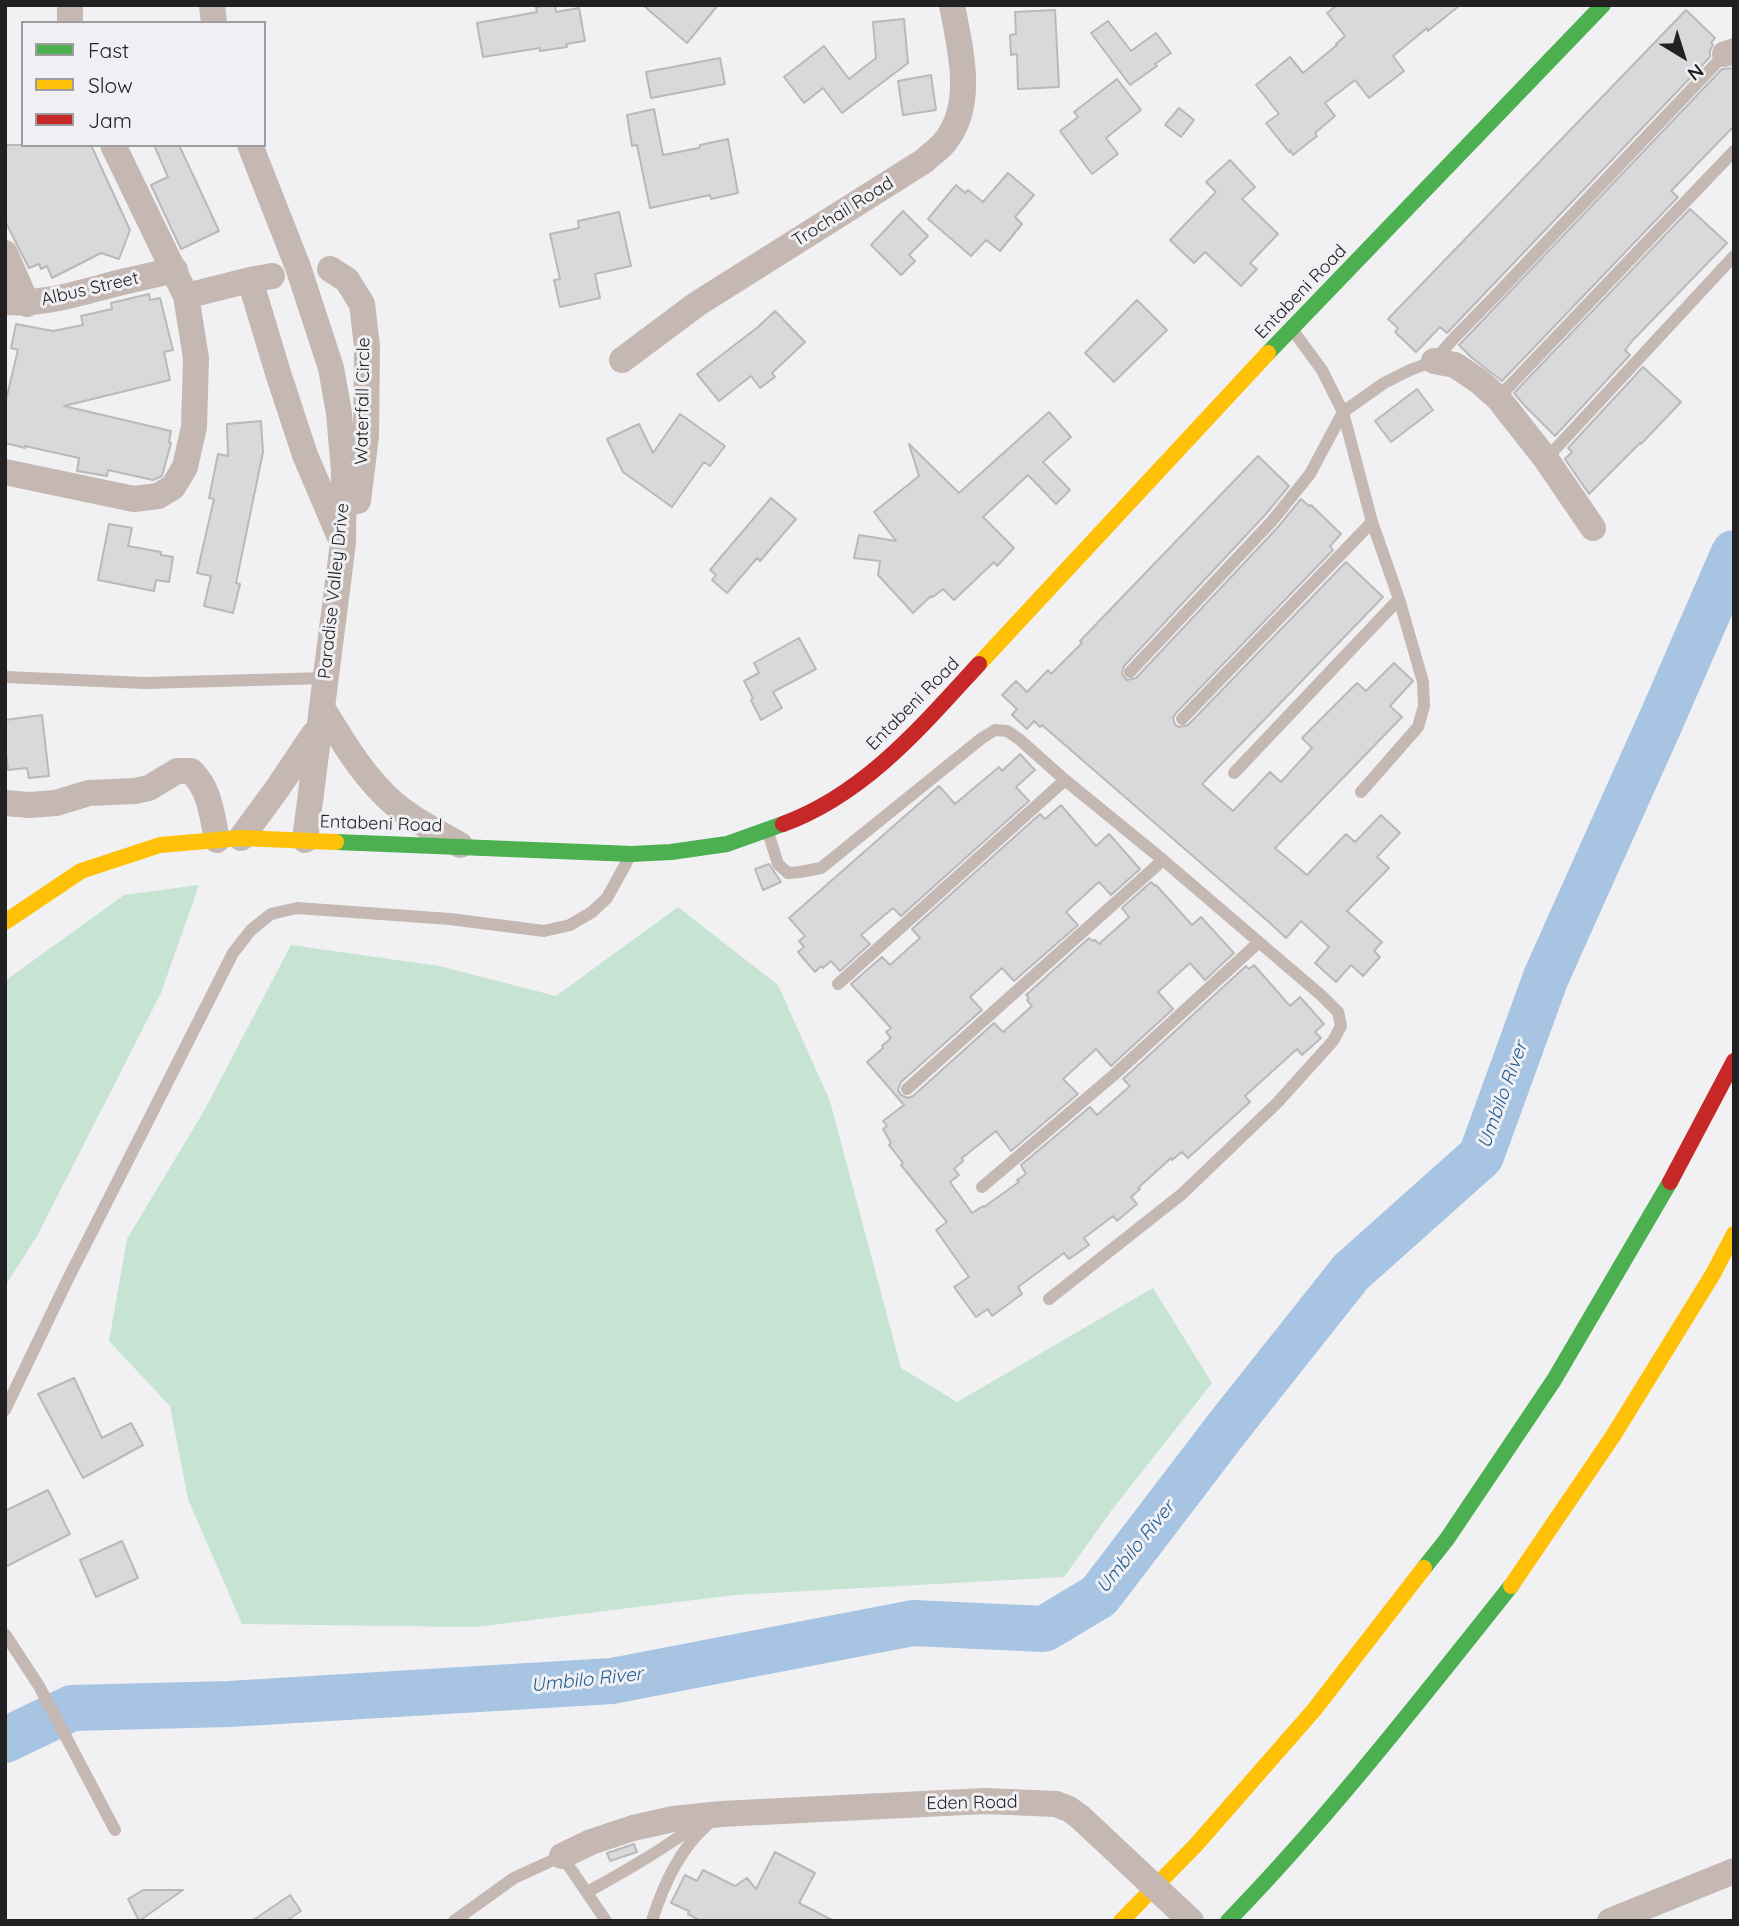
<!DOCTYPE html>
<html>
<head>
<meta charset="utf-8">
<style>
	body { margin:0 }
	#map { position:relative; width:1739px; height:1926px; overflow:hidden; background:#f1f1f3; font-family:Quicksand,sans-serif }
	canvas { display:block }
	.frame { position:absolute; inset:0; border:7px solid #212123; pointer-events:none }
	.legend { position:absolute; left:21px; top:21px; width:245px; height:126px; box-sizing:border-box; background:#f0f0f4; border:2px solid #9d9da0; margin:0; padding:9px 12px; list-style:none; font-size:21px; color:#212123 }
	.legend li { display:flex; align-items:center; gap:14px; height:35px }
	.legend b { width:35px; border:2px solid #9d9da0 }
	.north { position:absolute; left:1648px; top:21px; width:70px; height:70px; -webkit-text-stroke:5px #f0f0f4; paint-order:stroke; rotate:142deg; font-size:19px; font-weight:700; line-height:28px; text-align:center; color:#212123 }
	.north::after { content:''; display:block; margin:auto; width:24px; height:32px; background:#212123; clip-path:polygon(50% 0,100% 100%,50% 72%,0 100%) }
</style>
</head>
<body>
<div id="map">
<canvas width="1739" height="1926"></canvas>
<div class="frame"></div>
<ul class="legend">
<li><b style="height:9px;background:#4caf50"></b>Fast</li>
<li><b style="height:9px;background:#ffc107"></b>Slow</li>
<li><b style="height:9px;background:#c62828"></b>Jam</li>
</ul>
<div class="north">N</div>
</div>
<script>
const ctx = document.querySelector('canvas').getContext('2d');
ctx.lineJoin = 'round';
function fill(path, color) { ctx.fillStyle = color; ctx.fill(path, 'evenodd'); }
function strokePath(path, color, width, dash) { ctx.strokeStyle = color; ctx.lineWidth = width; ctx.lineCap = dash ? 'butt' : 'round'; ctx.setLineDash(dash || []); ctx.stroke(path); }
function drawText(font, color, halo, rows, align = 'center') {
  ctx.font = font + ' Quicksand,sans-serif'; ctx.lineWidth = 6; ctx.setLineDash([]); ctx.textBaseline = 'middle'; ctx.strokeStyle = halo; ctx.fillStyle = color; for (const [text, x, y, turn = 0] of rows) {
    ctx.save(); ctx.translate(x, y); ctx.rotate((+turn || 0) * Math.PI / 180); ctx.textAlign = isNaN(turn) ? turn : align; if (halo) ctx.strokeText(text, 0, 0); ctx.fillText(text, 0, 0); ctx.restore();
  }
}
const green = new Path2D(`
	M 199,885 L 161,993 L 37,1236 L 5,1286 L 5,981 L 124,895 Z
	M 678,907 L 778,985 L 830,1101 L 901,1368 L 957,1402 L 1153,1288 L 1212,1383 L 1111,1511 L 1064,1577 L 735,1595 L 475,1627 L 242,1624 L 188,1499 L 170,1406 L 109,1341 L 127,1239 L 204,1111 L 291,945 L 439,966 L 556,996 Z`);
const river = new Path2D(`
	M 5,1740 L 72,1708 L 229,1704 L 612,1681 L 913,1623 L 1044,1629 L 1099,1596 L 1228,1427 L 1351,1272 L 1481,1156 L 1546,977 L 1663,716 L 1734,553`);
const building = new Path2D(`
	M 549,5 L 555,5 L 556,12 L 579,8 L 585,41 L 566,44 L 567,47 L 540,51 L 540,48 L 483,57 L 477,23 L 537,12 L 536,7 Z
	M 643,5 L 718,5 L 687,43 Z
	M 1337,5 L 1460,5 L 1428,31 L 1427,28 L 1393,56 L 1404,71 L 1369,98 L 1355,80 L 1325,103 L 1335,116 L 1315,133 L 1317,136 L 1293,155 L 1290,150 L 1289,152 L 1266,123 L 1279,114 L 1256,85 L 1290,57 L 1303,73 L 1337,45 L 1336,44 L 1345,36 L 1327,13 Z
	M 1055,10 L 1059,87 L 1018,89 L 1017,54 L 1011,55 L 1010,35 L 1016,34 L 1015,12 Z
	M 1686,10 L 1715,38 L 1711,43 L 1713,45 L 1710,50 L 1710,57 L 1447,333 L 1440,327 L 1416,352 L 1395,332 L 1398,328 L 1388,319 Z
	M 904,19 L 908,63 L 842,113 L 823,88 L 804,103 L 784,77 L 824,46 L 849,79 L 876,58 L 873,22 Z
	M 1108,21 L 1131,51 L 1156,33 L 1171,53 L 1155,64 L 1157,66 L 1130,85 L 1091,33 Z
	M 720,58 L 725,84 L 651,98 L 646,72 Z
	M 1734,68 L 1734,126 L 1671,191 L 1678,197 L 1502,381 L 1471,357 L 1459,345 L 1461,343 L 1722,69 Z
	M 931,75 L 936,110 L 903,115 L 898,81 Z
	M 1117,79 L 1141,110 L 1106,138 L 1118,154 L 1092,174 L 1060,131 L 1078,117 L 1074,112 Z
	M 1179,108 L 1194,120 L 1181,137 L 1165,125 Z
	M 654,109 L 663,155 L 699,148 L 700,145 L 728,139 L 738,193 L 711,199 L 710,195 L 650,208 L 637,145 L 632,146 L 627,115 Z
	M 5,145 L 91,145 L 130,230 L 119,259 L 101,253 L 52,278 L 47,266 L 41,269 L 39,264 L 29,268 L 5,221 Z
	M 154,145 L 179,145 L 219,231 L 181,249 L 151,185 L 168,177 Z
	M 1230,160 L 1255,187 L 1242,199 L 1278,234 L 1250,263 L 1257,269 L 1241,286 L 1205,252 L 1194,263 L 1170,240 L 1216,192 L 1206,182 Z
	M 1008,173 L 1034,195 L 1015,217 L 1022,224 L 1000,251 L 986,240 L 971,256 L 928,219 L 956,185 L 965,193 L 968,190 L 983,202 Z
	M 1690,209 L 1727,243 L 1633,340 L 1625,350 L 1630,355 L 1555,436 L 1525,406 L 1514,393 Z
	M 903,211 L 928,236 L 909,255 L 915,261 L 901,275 L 871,245 Z
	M 619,212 L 631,266 L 595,274 L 600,298 L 560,307 L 554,280 L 560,279 L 550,234 L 579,228 L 578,221 Z
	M 149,294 L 150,300 L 160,298 L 173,350 L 164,352 L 170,380 L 64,406 L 171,431 L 169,442 L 171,443 L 162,476 L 153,480 L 108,470 L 107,476 L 77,471 L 79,458 L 25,446 L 25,448 L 5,443 L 5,404 L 18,350 L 11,348 L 16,324 L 53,331 L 83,325 L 81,316 L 112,309 L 111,303 Z
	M 1137,300 L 1167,330 L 1114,382 L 1085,353 Z
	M 775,311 L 805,342 L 772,373 L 775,377 L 760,388 L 751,376 L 719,401 L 697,374 L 758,327 Z
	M 1643,367 L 1681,402 L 1641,444 L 1640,443 L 1589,494 L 1565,459 L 1572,452 L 1568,448 Z
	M 1417,389 L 1433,410 L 1391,442 L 1375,421 Z
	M 1049,412 L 1071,437 L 1043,462 L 1070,490 L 1056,504 L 1028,475 L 983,517 L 1014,548 L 997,566 L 994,562 L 954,600 L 943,589 L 933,597 L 931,596 L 913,613 L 878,575 L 880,561 L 854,558 L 859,535 L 896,541 L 874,512 L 919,476 L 909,444 L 959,493 Z
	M 680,414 L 725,446 L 710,466 L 704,462 L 672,507 L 623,472 L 607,439 L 639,424 L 653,453 Z
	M 261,421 L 263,452 L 236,583 L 240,584 L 233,613 L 204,606 L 211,576 L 197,573 L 214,499 L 209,498 L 218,454 L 228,456 L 227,424 Z
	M 1258,456 L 1289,486 L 1265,515 L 1124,666 L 1122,674 L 1127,680 L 1136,678 L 1278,527 L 1301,499 L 1309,506 L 1311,505 L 1341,534 L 1330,546 L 1333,550 L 1176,713 L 1173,718 L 1175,725 L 1179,727 L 1188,725 L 1346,562 L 1383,597 L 1202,784 L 1233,811 L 1270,772 L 1281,782 L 1312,748 L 1302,738 L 1357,683 L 1366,691 L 1394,663 L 1413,681 L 1390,706 L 1402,717 L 1275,848 L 1307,875 L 1346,834 L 1355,842 L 1381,815 L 1400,833 L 1377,857 L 1389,868 L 1347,911 L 1382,942 L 1374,951 L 1380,957 L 1363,976 L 1351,965 L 1336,982 L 1315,963 L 1329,947 L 1301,921 L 1286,938 L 1270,923 L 1042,725 L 1040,727 L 1034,721 L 1027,729 L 1012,715 L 1017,709 L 1002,695 L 1016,681 L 1027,692 L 1048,670 L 1051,674 L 1082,643 L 1080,641 Z
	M 771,498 L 796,519 L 760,561 L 757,558 L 727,593 L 712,580 L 716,575 L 710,570 Z
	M 109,524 L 132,528 L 128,546 L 161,552 L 161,555 L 173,557 L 169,582 L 156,580 L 154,591 L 98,580 Z
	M 799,638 L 816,669 L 773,692 L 782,708 L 761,720 L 751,700 L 753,698 L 744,681 L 759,673 L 754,663 Z
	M 42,715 L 49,776 L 29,778 L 27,768 L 8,770 L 5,745 L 5,720 Z
	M 1020,754 L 1035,770 L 1016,787 L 1029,801 L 901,916 L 893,908 L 861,935 L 870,944 L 840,971 L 831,961 L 823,968 L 821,966 L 815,972 L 798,952 L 804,947 L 799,941 L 805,936 L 789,918 L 939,786 L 955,804 L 999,767 L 1002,771 Z
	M 1061,805 L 1096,846 L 1109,834 L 1140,869 L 1111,895 L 1099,882 L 1066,912 L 1078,925 L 1014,981 L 1002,968 L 970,997 L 982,1010 L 901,1082 L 898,1090 L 901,1095 L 908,1098 L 913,1096 L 994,1023 L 1003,1032 L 1032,1006 L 1027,1000 L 1029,998 L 1026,995 L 1089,938 L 1093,941 L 1095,940 L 1099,944 L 1129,917 L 1122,908 L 1151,882 L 1155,886 L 1156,885 L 1192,925 L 1201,917 L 1234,953 L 1205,980 L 1190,963 L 1158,992 L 1173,1009 L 1111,1066 L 1096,1049 L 1063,1079 L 1078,1094 L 1011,1151 L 996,1131 L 962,1158 L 963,1161 L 954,1169 L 959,1175 L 950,1182 L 972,1213 L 983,1206 L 984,1207 L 1019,1182 L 1017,1180 L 1026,1174 L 1021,1165 L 1090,1107 L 1097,1115 L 1130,1086 L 1123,1079 L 1246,966 L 1249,969 L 1254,965 L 1290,1006 L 1300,997 L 1324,1024 L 1315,1032 L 1321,1038 L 1302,1055 L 1297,1049 L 1245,1096 L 1250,1102 L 1188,1158 L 1182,1152 L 1172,1160 L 1171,1158 L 1138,1188 L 1140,1189 L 1131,1197 L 1137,1204 L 1117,1221 L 1113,1216 L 1084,1238 L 1089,1245 L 1069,1259 L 1064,1253 L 1018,1287 L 1022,1294 L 992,1316 L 988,1309 L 976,1317 L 954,1287 L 969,1277 L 936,1230 L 947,1222 L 901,1165 L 903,1163 L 889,1145 L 891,1143 L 883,1129 L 887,1126 L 883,1121 L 904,1105 L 867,1062 L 883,1048 L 882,1046 L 891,1038 L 886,1032 L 891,1028 L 851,984 L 882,957 L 890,965 L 920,938 L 912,929 L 1040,814 L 1045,819 Z
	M 769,864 L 781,882 L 763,890 L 755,869 Z
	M 74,1378 L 102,1438 L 131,1423 L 143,1445 L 83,1478 L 38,1394 Z
	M 48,1490 L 70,1534 L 5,1567 L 5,1511 Z
	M 122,1541 L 138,1578 L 96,1597 L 80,1560 Z
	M 634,1844 L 637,1852 L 610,1861 L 607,1853 Z
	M 775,1852 L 815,1873 L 799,1903 L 834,1921 L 701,1921 L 688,1914 L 689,1911 L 671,1903 L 685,1875 L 697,1881 L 703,1870 L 735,1886 L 747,1878 L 756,1889 Z
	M 143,1890 L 183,1890 L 139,1921 L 128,1899 Z
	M 290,1895 L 301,1911 L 286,1921 L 252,1921 Z`);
const lane = new Path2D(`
	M 1294,332 L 1322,370 L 1343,412 L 1372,522 L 1399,599 L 1423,682 L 1424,706 L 1418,727 L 1361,792
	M 1498,398 L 1734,151
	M 1546,459 L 1734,256
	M 1130,672 L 1272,521 L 1310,474 L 1343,412 L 1384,383 L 1410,370 L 1434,361 L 1455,337 L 1496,295 L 1725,54
	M 5,677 L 145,683 L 326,678
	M 1182,719 L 1372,522
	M 1234,773 L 1399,599
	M 768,832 L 778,864 L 788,873 L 800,872 L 821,868 L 982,738 L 995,730 L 1007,731 L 1019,739 L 1065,780 L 1163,860 L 1322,996 L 1338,1012 L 1341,1026 L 1333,1041 L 1277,1103 L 1182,1194 L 1049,1299
	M 838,984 L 1065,780
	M 907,1089 L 1163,860
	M 982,1187 L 1115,1074 L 1258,943
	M 5,1410 L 67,1281 L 233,953 L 251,930 L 271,914 L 297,908 L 450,919 L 544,931 L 570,925 L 592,912 L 607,898 L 629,858
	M 5,1634 L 39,1686 L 115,1830
	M 587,1892 C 626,1871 664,1849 700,1822
	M 454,1921 L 514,1878 L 562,1856 L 606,1921
	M 652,1921 C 663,1885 679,1850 707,1825`);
const street = new Path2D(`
	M 212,5 L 214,23
	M 70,23 L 70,5
	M 1725,54 L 1734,51
	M 250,145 L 298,267 L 331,368 L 339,413 L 344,472 L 343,543 L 305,840
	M 5,253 L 27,304
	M 330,269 L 347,280 L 362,304 L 367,346 L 366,436 L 358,501
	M 250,280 L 278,373 L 305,455 L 339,535
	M 186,296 L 250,280 L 272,276
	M 5,302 C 48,305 81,292 122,282 C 139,278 157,274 175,270
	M 622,360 L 697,304 L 924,161 C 930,155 938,150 944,143 C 976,105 960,49 952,5
	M 1434,361 L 1455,365 L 1480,382 L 1498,398 L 1546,459 L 1593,528
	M 5,472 L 134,499 L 158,496 L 173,487 L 185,467 L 194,427 L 196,358 L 186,296 L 113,145
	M 322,708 C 340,736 356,765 379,789 C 401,814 432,829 460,845
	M 5,803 L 29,805 L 56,803 L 89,793 L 135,791 L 149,788 L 177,771 L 191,771 C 210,789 212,815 217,840
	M 241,838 L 277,789 L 314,734
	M 562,1856 L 591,1842 L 633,1828 L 673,1819 L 721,1814 L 985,1801 L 1056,1804 L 1069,1809 L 1080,1817
	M 1610,1921 L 1734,1871`);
const fast = new Path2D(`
	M 1268,353 L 1603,5
	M 336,842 L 632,854 L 671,852 L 727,844 L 783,824
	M 1424,1568 L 1447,1539 L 1554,1380 L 1670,1182
	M 1228,1921 C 1330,1816 1420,1700 1511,1586`);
const slow = new Path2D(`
	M 979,664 L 1268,353
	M 5,922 L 81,871 L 160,845 L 241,838 L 336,842
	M 1511,1586 L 1613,1436 L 1713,1274 L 1734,1234
	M 1121,1921 L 1195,1846 L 1314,1710 L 1424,1568`);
const jam = new Path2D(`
	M 783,824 C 865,794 922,726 979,664
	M 1670,1182 L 1734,1061`);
const streetBridge = new Path2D(`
	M 1080,1817 L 1191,1921`);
const streetNames = [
	["Trochail Road",843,212,-32],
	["Albus Street",90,289,-13],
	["Entabeni Road",1301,292,-46],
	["Waterfall Circle",363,401,-89],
	["Paradise Valley Drive",334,591,-84],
	["Entabeni Road",913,704,-45],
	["Entabeni Road",381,824,2],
	["Eden Road",972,1803,-1]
];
const waterNames = [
	["Umbilo River",1503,1095,-70],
	["Umbilo River",1136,1547,-51],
	["Umbilo River",587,1680,-6]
];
fill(green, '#c7e3d3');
strokePath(river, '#a7c4e2', 46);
fill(building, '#d9d9db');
strokePath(building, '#b9b9bb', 2);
strokePath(lane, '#c5b7b1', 12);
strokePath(street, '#c5b7b1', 26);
strokePath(fast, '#4caf50', 16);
strokePath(slow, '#ffc107', 16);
strokePath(jam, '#c62828', 16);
strokePath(streetBridge, '#c5b7b1', 26);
drawText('18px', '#212123', '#f0f0f4', streetNames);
drawText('italic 19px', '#1d5b90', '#f0f0f4', waterNames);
</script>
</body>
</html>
